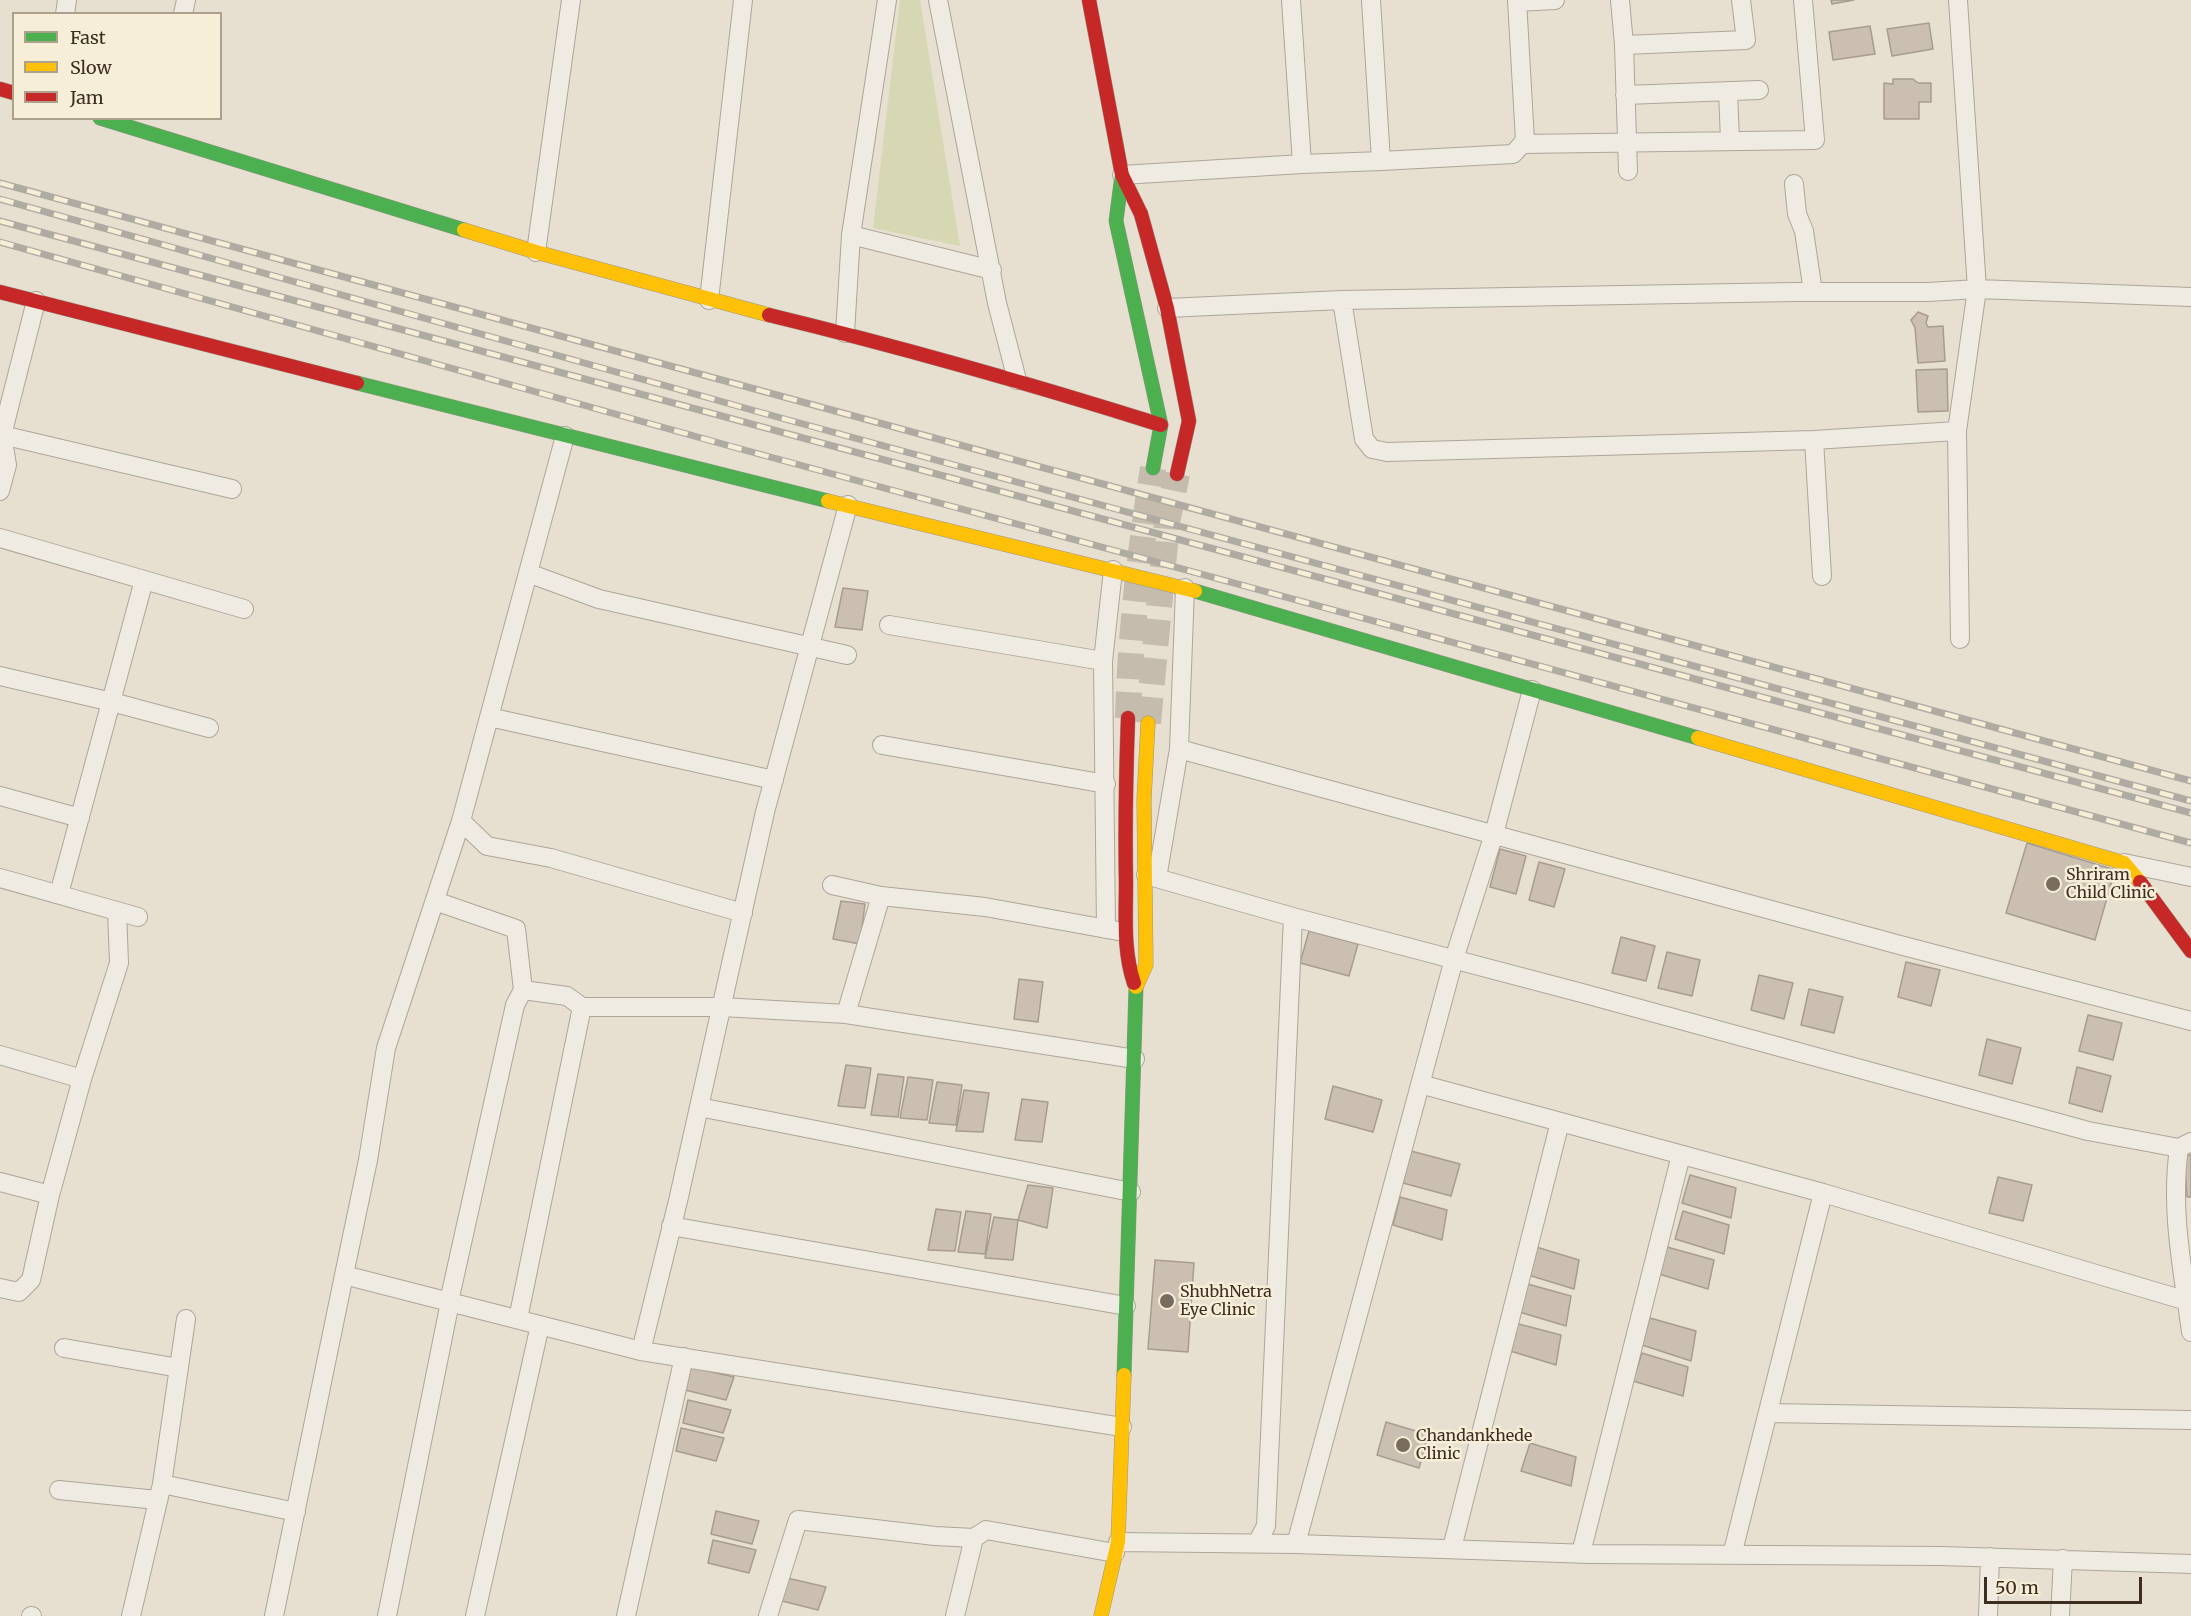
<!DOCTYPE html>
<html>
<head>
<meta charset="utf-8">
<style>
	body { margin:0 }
	#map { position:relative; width:2191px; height:1616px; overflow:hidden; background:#e7e0d1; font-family:Merriweather,serif }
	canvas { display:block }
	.legend { position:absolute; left:12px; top:12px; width:210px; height:108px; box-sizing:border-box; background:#f7eed8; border:2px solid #ada18e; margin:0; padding:8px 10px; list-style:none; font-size:18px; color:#3d2e20 }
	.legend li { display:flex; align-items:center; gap:12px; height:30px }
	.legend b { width:30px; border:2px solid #ada18e }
	.scale { position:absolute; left:1984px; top:1577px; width:158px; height:27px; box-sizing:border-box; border:3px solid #3d2e20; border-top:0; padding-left:8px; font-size:18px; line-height:21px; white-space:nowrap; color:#3d2e20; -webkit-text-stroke:4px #f7eed8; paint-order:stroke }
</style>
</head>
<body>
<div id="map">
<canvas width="2191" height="1616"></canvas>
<ul class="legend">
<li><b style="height:8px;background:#4caf50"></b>Fast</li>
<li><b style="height:8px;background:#ffc107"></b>Slow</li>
<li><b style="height:8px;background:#c62828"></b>Jam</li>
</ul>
<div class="scale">50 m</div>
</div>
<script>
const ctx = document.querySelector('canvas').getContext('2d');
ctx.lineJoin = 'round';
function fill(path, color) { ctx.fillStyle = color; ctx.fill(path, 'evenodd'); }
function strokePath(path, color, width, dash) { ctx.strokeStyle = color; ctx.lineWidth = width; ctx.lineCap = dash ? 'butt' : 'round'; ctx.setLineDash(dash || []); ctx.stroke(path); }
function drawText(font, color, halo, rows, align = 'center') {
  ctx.font = font + ' Merriweather,serif'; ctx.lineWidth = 5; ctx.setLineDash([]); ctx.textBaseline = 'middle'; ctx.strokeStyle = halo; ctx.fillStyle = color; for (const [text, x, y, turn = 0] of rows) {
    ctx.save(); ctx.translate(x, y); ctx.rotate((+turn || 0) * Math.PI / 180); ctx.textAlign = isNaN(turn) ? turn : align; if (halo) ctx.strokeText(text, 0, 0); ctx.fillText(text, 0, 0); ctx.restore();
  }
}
const green = new Path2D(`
	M 900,0 L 920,0 L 960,246 L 873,228 Z`);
const building = new Path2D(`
	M 1831,0 L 1854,0 L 1832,4 Z
	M 1929,23 L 1933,49 L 1892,56 L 1887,29 Z
	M 1870,26 L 1875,54 L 1833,60 L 1829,32 Z
	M 1893,79 L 1913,79 L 1918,83 L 1931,83 L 1931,102 L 1919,102 L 1919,119 L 1884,119 L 1884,83 L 1893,84 Z
	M 1918,312 L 1928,316 L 1926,323 L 1928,327 L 1943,326 L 1945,361 L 1918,363 L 1915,328 L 1911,320 Z
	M 1947,369 L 1948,411 L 1918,412 L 1916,370 Z
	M 843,588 L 868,591 L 862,630 L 835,627 Z
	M 2027,843 L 2115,870 L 2095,940 L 2006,913 Z
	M 1500,849 L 1526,856 L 1516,894 L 1490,887 Z
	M 1539,862 L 1565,869 L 1554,907 L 1529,900 Z
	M 841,901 L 865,904 L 860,944 L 833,939 Z
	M 1309,931 L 1358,944 L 1349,976 L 1300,963 Z
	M 1621,937 L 1655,946 L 1646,981 L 1612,973 Z
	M 1667,952 L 1700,960 L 1692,996 L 1658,988 Z
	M 1906,962 L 1940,970 L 1931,1006 L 1898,997 Z
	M 1759,975 L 1793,983 L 1784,1019 L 1751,1010 Z
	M 1019,979 L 1043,982 L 1038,1022 L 1014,1019 Z
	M 1809,989 L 1843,997 L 1834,1033 L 1801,1025 Z
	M 2088,1015 L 2122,1023 L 2113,1060 L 2079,1051 Z
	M 1987,1039 L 2021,1048 L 2012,1084 L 1979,1075 Z
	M 846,1065 L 871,1068 L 865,1108 L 838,1106 Z
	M 2077,1067 L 2111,1076 L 2102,1112 L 2069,1103 Z
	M 878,1074 L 904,1077 L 898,1117 L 871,1115 Z
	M 908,1077 L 933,1080 L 927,1120 L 900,1118 Z
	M 937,1082 L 962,1085 L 956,1125 L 929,1123 Z
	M 1333,1086 L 1382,1100 L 1373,1132 L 1325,1119 Z
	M 964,1090 L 989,1093 L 983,1132 L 956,1131 Z
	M 1022,1099 L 1048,1102 L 1042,1142 L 1015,1140 Z
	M 1411,1151 L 1460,1164 L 1451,1196 L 1403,1183 Z
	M 2184,1155 L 2191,1155 L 2191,1197 L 2187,1197 Z
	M 1690,1175 L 1736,1188 L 1731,1218 L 1682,1203 Z
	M 1998,1177 L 2032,1185 L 2023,1221 L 1989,1213 Z
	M 1028,1185 L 1053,1188 L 1047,1228 L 1018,1220 Z
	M 1400,1197 L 1447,1210 L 1442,1240 L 1393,1225 Z
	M 936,1209 L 961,1212 L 955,1251 L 928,1250 Z
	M 966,1211 L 991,1214 L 985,1254 L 958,1252 Z
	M 1683,1211 L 1729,1225 L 1724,1254 L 1675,1239 Z
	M 994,1217 L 1018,1220 L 1013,1260 L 985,1258 Z
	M 1533,1246 L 1579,1260 L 1574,1289 L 1525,1274 Z
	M 1667,1247 L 1714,1260 L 1708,1289 L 1659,1274 Z
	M 1155,1260 L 1194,1263 L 1188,1352 L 1148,1349 Z
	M 1524,1283 L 1571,1296 L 1566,1326 L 1516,1311 Z
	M 1650,1318 L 1696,1331 L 1691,1361 L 1642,1345 Z
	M 1515,1323 L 1561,1335 L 1556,1365 L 1507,1350 Z
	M 1642,1353 L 1688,1367 L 1683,1396 L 1633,1381 Z
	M 690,1367 L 734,1377 L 726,1400 L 685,1390 Z
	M 688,1400 L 731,1410 L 723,1433 L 683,1423 Z
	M 1386,1422 L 1429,1435 L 1419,1468 L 1377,1455 Z
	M 681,1428 L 724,1438 L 716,1461 L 676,1451 Z
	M 1530,1443 L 1576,1457 L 1571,1486 L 1521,1471 Z
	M 716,1511 L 759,1521 L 752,1544 L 711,1534 Z
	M 713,1540 L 756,1550 L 749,1573 L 708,1563 Z
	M 783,1577 L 826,1587 L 818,1610 L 778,1600 Z`);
const secondaryTunnel = new Path2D(`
	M 1128,718 C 1130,635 1140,551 1153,468
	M 1148,723 L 1167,523 L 1177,474`);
const street = new Path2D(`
	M 938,0 L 997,303 L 1017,380
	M 1291,0 L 1302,164
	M 1620,0 L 1624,45 L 1628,171
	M 1958,0 L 1977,289 L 1957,431 L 1960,639
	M 1517,2 L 1555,0
	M 65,14 L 67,0
	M 183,14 L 186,0
	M 1624,45 L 1746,40 L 1741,0
	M 1728,91 L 1730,141
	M 1625,95 L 1759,90
	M 1522,144 L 1815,140 L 1803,0
	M 1381,161 L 1513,154 L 1525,141 L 1517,0
	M 1122,175 L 1302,164 L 1381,161 L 1371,0
	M 1794,184 L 1797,214 L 1804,231 L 1813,292
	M 851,235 L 992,270
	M 536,252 L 571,0
	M 709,300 L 743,0
	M 1342,300 L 1364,439 L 1372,449 L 1387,452 L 1814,440 L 1957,431
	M 1167,308 L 1342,300 L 1793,292 L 1928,292 L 1977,289 L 2191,297
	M 845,333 L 851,235 L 887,0
	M 2,435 L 232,489
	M 565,436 L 461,821 L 386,1048 L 368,1160 L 344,1275 L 641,1351 L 1122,1427
	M 1814,440 L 1822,576
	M 0,491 L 7,465 L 2,435 L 36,301
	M 0,538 L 244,609
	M 528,573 L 599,599 L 847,655
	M 889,625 L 1103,661
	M 0,676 L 112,702 L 209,728
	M 489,717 L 774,780
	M 882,745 L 1106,784
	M 1179,749 L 1896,944 L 2191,1021
	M 0,796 L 80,818
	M 461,821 L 487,846 L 551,858 L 743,913
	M 2124,863 L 2191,877
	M 1146,875 L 1293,917 L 1578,992 L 2088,1131 L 2179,1148
	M 0,878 L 138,917
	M 1157,878 L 1179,749 L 1185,588
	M 832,885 L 881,896 L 985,907 L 1118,931
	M 59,894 L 144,580
	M 1106,929 L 1103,661 L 1113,570
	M 523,990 L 567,996 L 582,1007 L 722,1007 L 846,1014 L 881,896
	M 846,1014 L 1135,1059
	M 0,1055 L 82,1079
	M 1420,1084 L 1823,1193 L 2187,1301
	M 699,1107 L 1131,1192
	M 2191,1142 L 2179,1148 C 2170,1210 2183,1271 2191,1332
	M 0,1182 L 50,1195
	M 671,1226 L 1126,1306
	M 0,1288 L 19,1292 L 31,1280 L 50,1195 L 82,1079 L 119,963 L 117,911
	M 186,1319 L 162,1484 L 296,1512
	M 518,1319 L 582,1007
	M 64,1348 L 179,1368
	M 641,1351 L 678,1201 L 765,812 L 848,505
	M 1768,1413 L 2191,1420
	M 59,1490 L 157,1500
	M 1118,1542 L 1296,1544 L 1590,1554 L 1941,1556 L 2191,1564
	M 1257,1543 L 1266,1526 L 1293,917
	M 1296,1544 L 1454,959 L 1494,834 L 1532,690
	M 1452,1548 L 1560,1122
	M 1581,1553 L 1681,1155
	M 1732,1555 L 1823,1193
	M 31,1616 L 32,1616
	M 131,1616 L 162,1484
	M 274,1616 L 344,1275
	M 387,1616 L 450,1302 L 450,1297 L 515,1005 L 523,990 L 516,929 L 435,901
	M 475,1616 L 540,1325
	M 626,1616 L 684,1357
	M 768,1616 L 798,1520 L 935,1536 L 974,1538
	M 955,1616 L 974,1538 L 986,1530 L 1115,1553
	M 1988,1616 L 1990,1557
	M 2060,1616 L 2063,1559`);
const fast = new Path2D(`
	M 100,118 L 464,230
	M 1122,175 L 1116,221 L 1161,425 L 1153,468
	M 357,383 L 828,501
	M 1195,591 L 1698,738
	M 1124,1375 L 1136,987 L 1134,983`);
const slow = new Path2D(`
	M 464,230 L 536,252 L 769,315
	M 828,501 L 1195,591
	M 1698,738 L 2124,863 L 2140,882
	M 1136,987 L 1146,965 L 1144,800 L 1148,723
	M 1101,1616 L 1118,1542 L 1124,1375`);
const jam = new Path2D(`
	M 1089,0 L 1122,175 L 1141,214 L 1167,308 L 1189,421 L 1177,474
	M 0,89 L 14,93
	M 0,292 L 357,383
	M 769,315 C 901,347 1031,384 1161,425
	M 1128,718 C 1126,773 1125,828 1126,883 C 1126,916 1123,951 1134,983
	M 2140,882 L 2191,951`);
const rail = new Path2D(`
	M 0,183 L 2191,781
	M 0,199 L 759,412 L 2191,801
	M 0,221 L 2191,813
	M 0,242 L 737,448 L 2191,843`);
const markers = [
	[2053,884,8,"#786c5e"],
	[1167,1301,8,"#786c5e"],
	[1403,1445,8,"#786c5e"]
];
const poiNames = [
	["Shriram",2066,875],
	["Child Clinic",2066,893],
	["ShubhNetra",1180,1292],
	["Eye Clinic",1180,1310],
	["Chandankhede",1416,1436],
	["Clinic",1416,1454]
];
fill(green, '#d6d7b3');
fill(building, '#cbbfb2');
strokePath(building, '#a89c90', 1.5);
strokePath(secondaryTunnel, '#c5bcae', 26, [26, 13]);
strokePath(street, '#ada599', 20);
strokePath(fast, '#9c958a', 15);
strokePath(slow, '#9c958a', 15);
strokePath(jam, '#9c958a', 15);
strokePath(street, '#efebe3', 18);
strokePath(fast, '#4caf50', 14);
strokePath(slow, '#ffc107', 14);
strokePath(jam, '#c62828', 14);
strokePath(rail, '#afaaa2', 7);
strokePath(rail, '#f7eed8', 4.5, [14]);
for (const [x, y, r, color] of markers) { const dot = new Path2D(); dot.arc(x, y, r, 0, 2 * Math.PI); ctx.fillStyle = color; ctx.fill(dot); strokePath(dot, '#f7eed8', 2); }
drawText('16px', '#3d2e20', '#f7eed8', poiNames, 'left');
</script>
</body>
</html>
